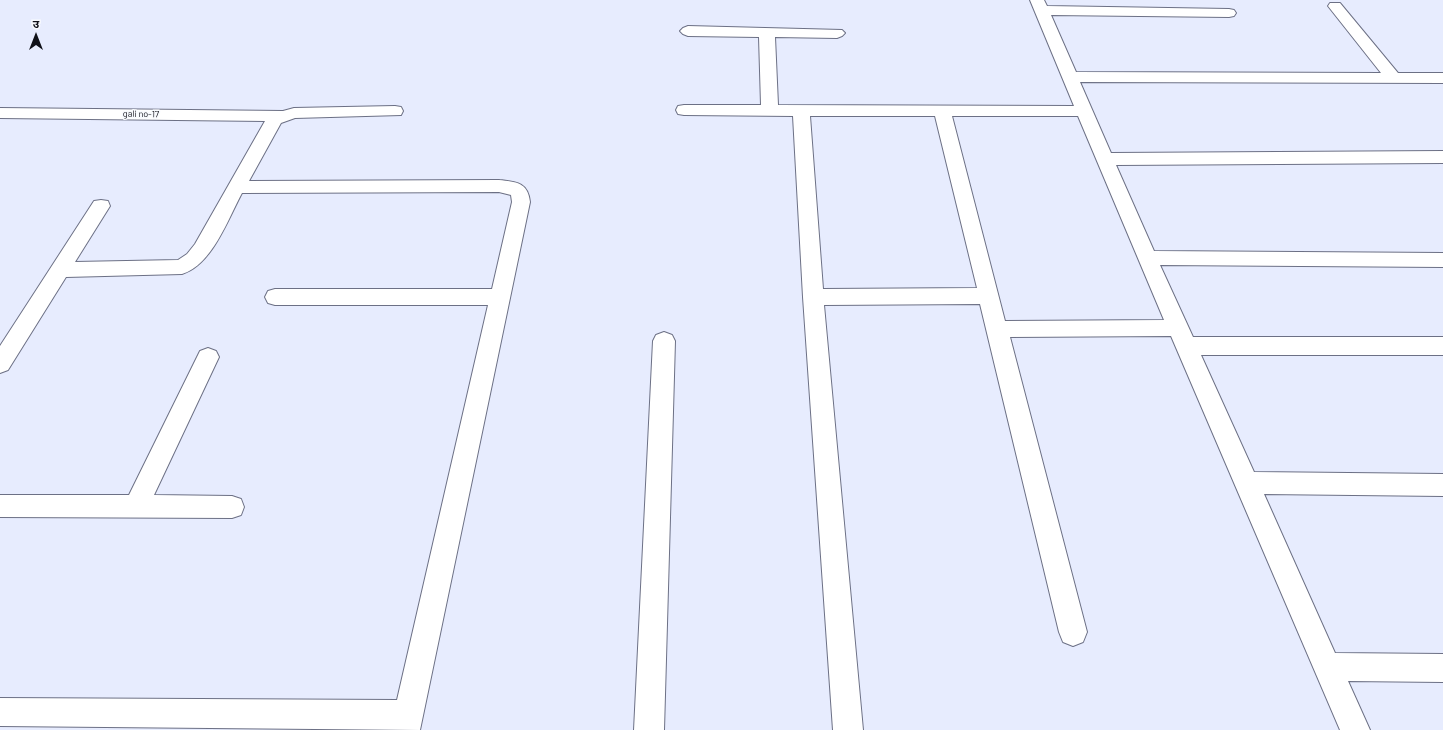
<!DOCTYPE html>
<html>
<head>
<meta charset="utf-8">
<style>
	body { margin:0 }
	#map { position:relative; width:1443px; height:730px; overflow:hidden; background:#e7ecfe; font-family:Barlow,"Noto Sans Devanagari",sans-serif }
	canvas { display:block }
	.north { position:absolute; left:16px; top:16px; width:40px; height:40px; -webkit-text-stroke:3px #f8fafe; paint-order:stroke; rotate:0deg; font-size:11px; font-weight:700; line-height:16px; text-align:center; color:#101119 }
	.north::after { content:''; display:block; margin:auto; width:14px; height:18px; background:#101119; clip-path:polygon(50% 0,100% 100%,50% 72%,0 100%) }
</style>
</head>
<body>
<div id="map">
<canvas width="1443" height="730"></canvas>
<div class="north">उ</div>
</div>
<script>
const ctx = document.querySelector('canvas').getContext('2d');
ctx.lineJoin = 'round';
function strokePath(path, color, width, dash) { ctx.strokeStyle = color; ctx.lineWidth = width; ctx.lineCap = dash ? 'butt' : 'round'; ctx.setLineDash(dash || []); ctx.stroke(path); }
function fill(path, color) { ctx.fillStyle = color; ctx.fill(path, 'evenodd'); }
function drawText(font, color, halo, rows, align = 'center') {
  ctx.font = font + ' Barlow,sans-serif'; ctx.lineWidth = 3; ctx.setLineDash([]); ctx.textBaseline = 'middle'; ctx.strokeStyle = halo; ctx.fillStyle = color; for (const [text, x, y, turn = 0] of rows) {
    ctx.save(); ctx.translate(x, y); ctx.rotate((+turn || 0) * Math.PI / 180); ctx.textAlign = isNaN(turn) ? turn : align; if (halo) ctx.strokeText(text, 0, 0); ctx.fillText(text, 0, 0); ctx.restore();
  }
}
const minor = new Path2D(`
	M 1030,0 L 1044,0 L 1047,6 L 1229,9 L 1234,10 L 1236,13 L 1234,16 L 1229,17 L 1051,15 L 1076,72 L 1381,73 L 1328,6 L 1330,3 L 1340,3 L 1398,73 L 1443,73 L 1443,83 L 1080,82 L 1111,153 L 1443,151 L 1443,163 L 1116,165 L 1154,251 L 1443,253 L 1443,267 L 1160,265 L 1193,337 L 1443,337 L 1443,355 L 1201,355 L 1254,472 L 1443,474 L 1443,496 L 1264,494 L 1335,653 L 1443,654 L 1443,682 L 1348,681 L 1370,730 L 1340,730 L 1171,336 L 1010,337 L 1087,632 L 1083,642 L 1073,646 L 1063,642 L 1059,632 L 980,304 L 824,305 L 863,730 L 833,730 L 803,297 L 793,116 L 684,115 L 678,114 L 676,110 L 678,106 L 684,105 L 761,105 L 759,37 L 688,36 L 683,34 L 680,31 L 683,28 L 688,26 L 842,30 L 845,33 L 842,36 L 837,38 L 775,37 L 778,105 L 1074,106 ZM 810,116 L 935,116 L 977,288 L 823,289 ZM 952,116 L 1078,116 L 1164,320 L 1005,321 Z
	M 395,106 L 401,107 L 403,111 L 401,115 L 295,118 L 281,123 L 249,181 L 499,180 C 516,182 528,182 530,202 L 420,730 L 0,726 L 0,698 L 397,700 L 488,305 L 275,305 L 268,303 L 265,297 L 268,291 L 275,289 L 492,289 L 512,202 L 511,195 L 499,192 L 242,193 C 228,219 212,265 182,274 L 66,277 L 8,370 L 0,373 L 0,346 L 94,201 L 101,200 L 108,201 L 110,206 L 75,262 L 178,260 L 187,254 L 195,244 L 265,121 L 0,118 L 0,108 L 283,111 L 294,108 Z
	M 664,332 L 672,335 L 675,341 L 664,730 L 634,730 L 653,341 L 656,335 Z
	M 208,348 L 216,351 L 219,357 L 154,495 L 232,496 L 241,499 L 244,507 L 241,515 L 232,518 L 0,517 L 0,495 L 129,495 L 200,351 Z`);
const farStreetnames = [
	["gali no-17",141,114,1]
];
strokePath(minor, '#6c7085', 2);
fill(minor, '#fff');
drawText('9px', '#101119', '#f8fafe', farStreetnames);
</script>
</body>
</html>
